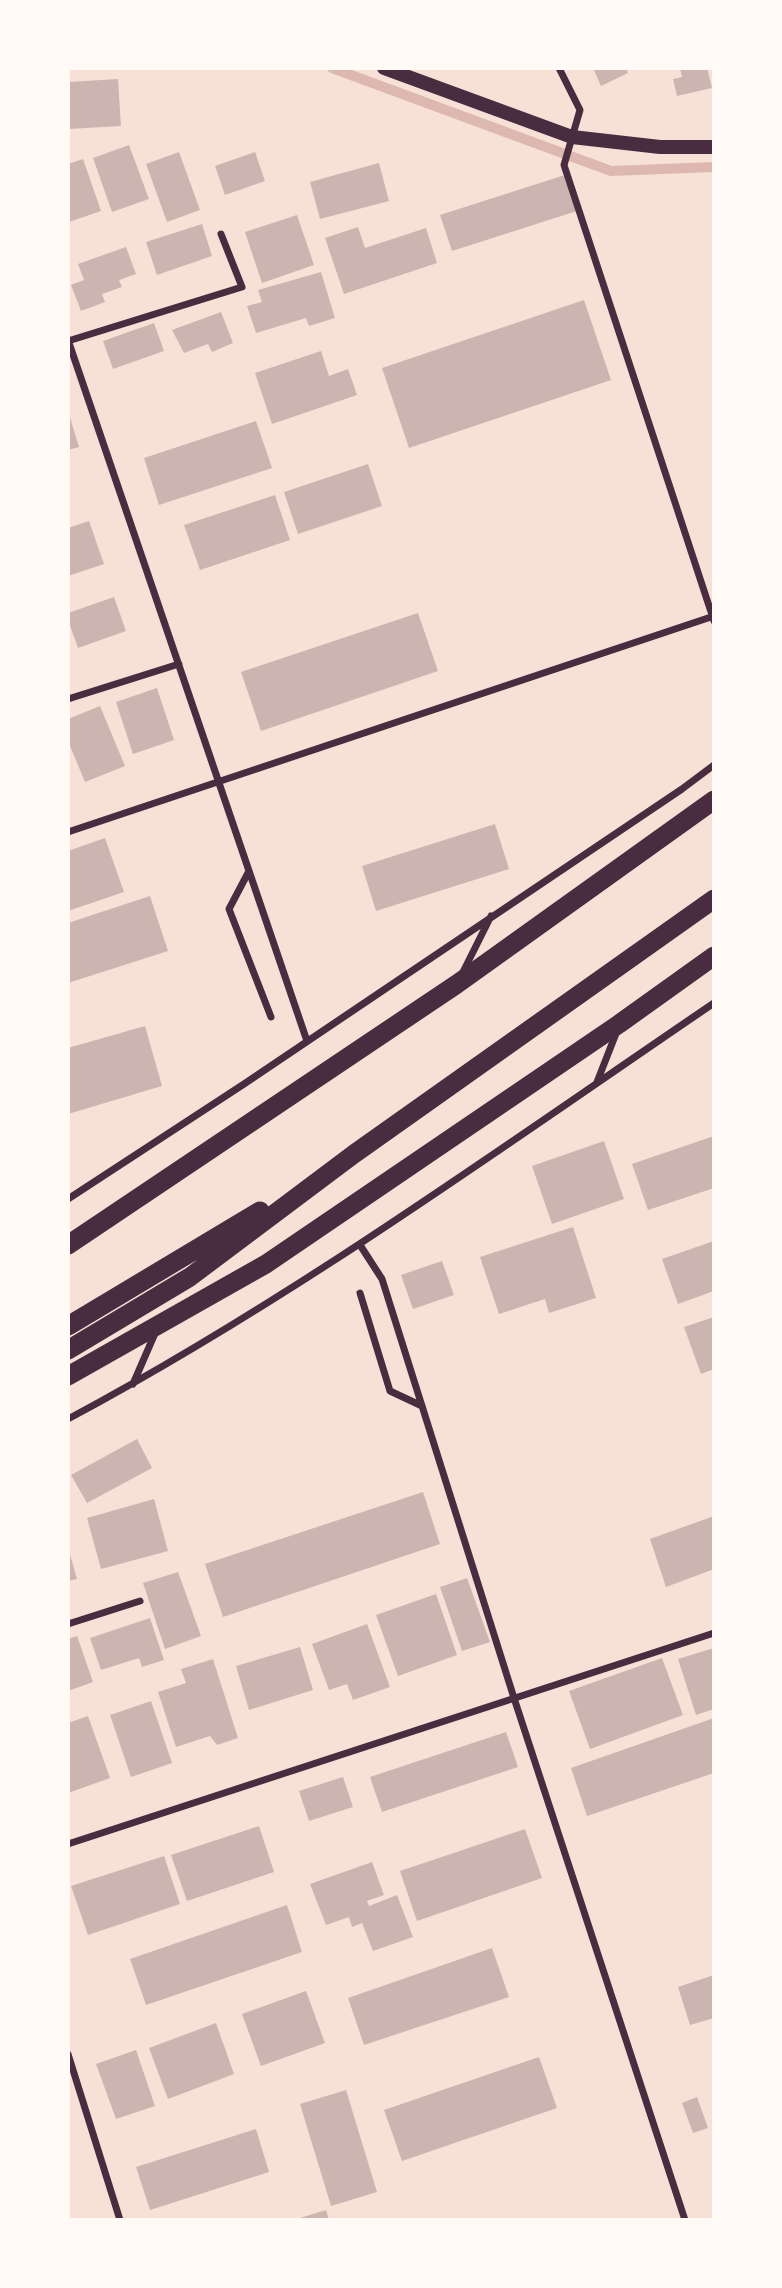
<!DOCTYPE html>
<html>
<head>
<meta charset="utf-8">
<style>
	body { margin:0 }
	#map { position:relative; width:782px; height:2288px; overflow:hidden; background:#f7e1d7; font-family:Quicksand,sans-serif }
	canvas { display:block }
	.frame { position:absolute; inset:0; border:70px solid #fffaf5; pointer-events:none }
</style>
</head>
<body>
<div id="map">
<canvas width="782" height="2288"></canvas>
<div class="frame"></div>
</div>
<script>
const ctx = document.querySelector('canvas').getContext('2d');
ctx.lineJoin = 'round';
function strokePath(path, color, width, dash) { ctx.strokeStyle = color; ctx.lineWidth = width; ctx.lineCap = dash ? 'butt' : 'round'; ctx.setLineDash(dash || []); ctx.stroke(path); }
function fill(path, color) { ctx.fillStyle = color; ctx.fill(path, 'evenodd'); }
const stream = new Path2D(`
	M 332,68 L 611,171 L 714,167`);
const building = new Path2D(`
	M 593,68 L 626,68 L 628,73 L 601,86 Z
	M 680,68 L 700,68 L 700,70 L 707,68 L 712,88 L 677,96 L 673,79 L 682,77 Z
	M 118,79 L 121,126 L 68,129 L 68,82 Z
	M 129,145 L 149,199 L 112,212 L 93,158 Z
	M 179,152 L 200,210 L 167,222 L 146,164 Z
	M 255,152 L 265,181 L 225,195 L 215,166 Z
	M 83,159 L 101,211 L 69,222 L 68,164 Z
	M 379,163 L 389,201 L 320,219 L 310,182 Z
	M 568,174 L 580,210 L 452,251 L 440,215 Z
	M 297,215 L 314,265 L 262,283 L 245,232 Z
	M 202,224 L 212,256 L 157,275 L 146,242 Z
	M 358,227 L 365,248 L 426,228 L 437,263 L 344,294 L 325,238 Z
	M 126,247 L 136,274 L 119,280 L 122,287 L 102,294 L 105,302 L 81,311 L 71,285 L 84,280 L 78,264 Z
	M 321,272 L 335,318 L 309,326 L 306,318 L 256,333 L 247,306 L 262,302 L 258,290 Z
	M 584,300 L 611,380 L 409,448 L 382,368 Z
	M 221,312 L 233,343 L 212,352 L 208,344 L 184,353 L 172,330 Z
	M 154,323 L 164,351 L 113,369 L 103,341 Z
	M 321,351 L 329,376 L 348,369 L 357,395 L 272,424 L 255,373 Z
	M 68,411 L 79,447 L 68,450 Z
	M 256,421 L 272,468 L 159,505 L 144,458 Z
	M 368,464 L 382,506 L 298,534 L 284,492 Z
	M 275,495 L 290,540 L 200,570 L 184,525 Z
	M 89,521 L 104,564 L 68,576 L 68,528 Z
	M 114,597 L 126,631 L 78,648 L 68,620 L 68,613 Z
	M 418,613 L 438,671 L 261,731 L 241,672 Z
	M 157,688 L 174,740 L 133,754 L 116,702 Z
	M 100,706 L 125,766 L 85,782 L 68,741 L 68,719 Z
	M 495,824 L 509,869 L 376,911 L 362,866 Z
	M 105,838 L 124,892 L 68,911 L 68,851 Z
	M 150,896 L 168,951 L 68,983 L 68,923 Z
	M 145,1026 L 162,1086 L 68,1114 L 68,1048 Z
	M 714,1136 L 714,1188 L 648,1210 L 632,1164 Z
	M 604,1141 L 624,1199 L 552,1224 L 532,1166 Z
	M 573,1227 L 596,1298 L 549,1313 L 545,1299 L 499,1314 L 480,1257 Z
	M 714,1241 L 714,1291 L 678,1304 L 662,1259 Z
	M 442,1261 L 454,1295 L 413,1309 L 401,1275 Z
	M 714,1317 L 714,1369 L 701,1374 L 684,1327 Z
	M 137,1439 L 152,1468 L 87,1503 L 71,1475 Z
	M 423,1492 L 440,1544 L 223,1617 L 205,1564 Z
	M 154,1499 L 168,1551 L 101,1569 L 87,1518 Z
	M 714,1516 L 714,1569 L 666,1587 L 650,1539 Z
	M 69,1551 L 77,1579 L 68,1581 L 68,1552 Z
	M 178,1572 L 201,1636 L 165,1649 L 143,1583 Z
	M 467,1578 L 490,1642 L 462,1651 L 440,1587 Z
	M 436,1594 L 457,1655 L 398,1676 L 376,1615 Z
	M 150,1618 L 164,1660 L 142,1667 L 139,1658 L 101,1670 L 90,1638 Z
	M 367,1624 L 390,1687 L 353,1700 L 347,1684 L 329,1690 L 312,1644 Z
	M 77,1636 L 93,1682 L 68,1691 L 68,1639 Z
	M 300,1647 L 313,1690 L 249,1710 L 236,1666 Z
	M 714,1648 L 714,1709 L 696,1715 L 678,1659 Z
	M 662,1658 L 683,1715 L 590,1749 L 569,1691 Z
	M 213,1659 L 238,1738 L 217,1745 L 210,1736 L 176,1747 L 158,1692 L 186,1683 L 181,1669 Z
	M 151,1701 L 172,1763 L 131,1777 L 110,1715 Z
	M 88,1716 L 110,1778 L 68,1793 L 68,1723 Z
	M 714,1718 L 714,1773 L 587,1816 L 571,1768 Z
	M 506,1732 L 518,1767 L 382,1812 L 370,1777 Z
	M 343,1777 L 353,1807 L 309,1821 L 299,1791 Z
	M 259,1826 L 274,1872 L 187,1901 L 171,1855 Z
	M 525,1829 L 542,1878 L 417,1921 L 400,1871 Z
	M 164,1856 L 180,1904 L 88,1935 L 71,1886 Z
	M 372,1862 L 384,1895 L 367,1901 L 369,1906 L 397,1895 L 413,1937 L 373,1951 L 362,1923 L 352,1927 L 349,1917 L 326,1925 L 310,1884 Z
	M 287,1905 L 302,1952 L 146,2005 L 130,1959 Z
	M 492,1948 L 509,1997 L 364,2045 L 348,1998 Z
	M 714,1975 L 714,2018 L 690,2025 L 678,1987 Z
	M 306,1991 L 325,2043 L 261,2066 L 242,2014 Z
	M 216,2023 L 234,2074 L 168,2099 L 149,2048 Z
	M 136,2050 L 155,2106 L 116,2119 L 96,2064 Z
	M 539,2057 L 557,2108 L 402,2161 L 384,2110 Z
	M 346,2090 L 377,2192 L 331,2206 L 300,2104 Z
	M 697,2097 L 708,2128 L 693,2133 L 682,2103 Z
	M 256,2129 L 269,2172 L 150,2210 L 136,2167 Z
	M 326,2210 L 329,2220 L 297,2220 L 297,2219 Z`);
const minor = new Path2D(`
	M 559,68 L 580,110 L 564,165 L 714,621
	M 68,340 L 307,1041
	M 68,341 L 242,287 L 221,234
	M 68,699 L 179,664
	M 68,832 L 714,616
	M 249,871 L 229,909 L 271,1017
	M 463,972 L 491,916
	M 597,1082 L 617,1031
	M 68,1199 L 244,1084 L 682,789 L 714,765
	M 360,1245 L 382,1279 L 514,1698 L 685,2220
	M 360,1293 L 390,1391 L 422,1406
	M 133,1384 L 156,1331
	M 68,1419 C 294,1298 502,1147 714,1003
	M 68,1624 L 140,1601
	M 68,1844 L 714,1633
	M 68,2054 L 120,2220`);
const secondary = new Path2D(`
	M 384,68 L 572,137 L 660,147 L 714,147`);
const trunk = new Path2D(`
	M 68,1245 L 457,984 L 714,800
	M 68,1326 L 260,1211
	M 68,1350 L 190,1277 L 354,1154 L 714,899
	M 68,1376 L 266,1264 L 619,1024 L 714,956`);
strokePath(stream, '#dcb8b0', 10);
fill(building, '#ccb4b1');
strokePath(minor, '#4a2c40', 7);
strokePath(secondary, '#4a2c40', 14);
strokePath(trunk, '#4a2c40', 19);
</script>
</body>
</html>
